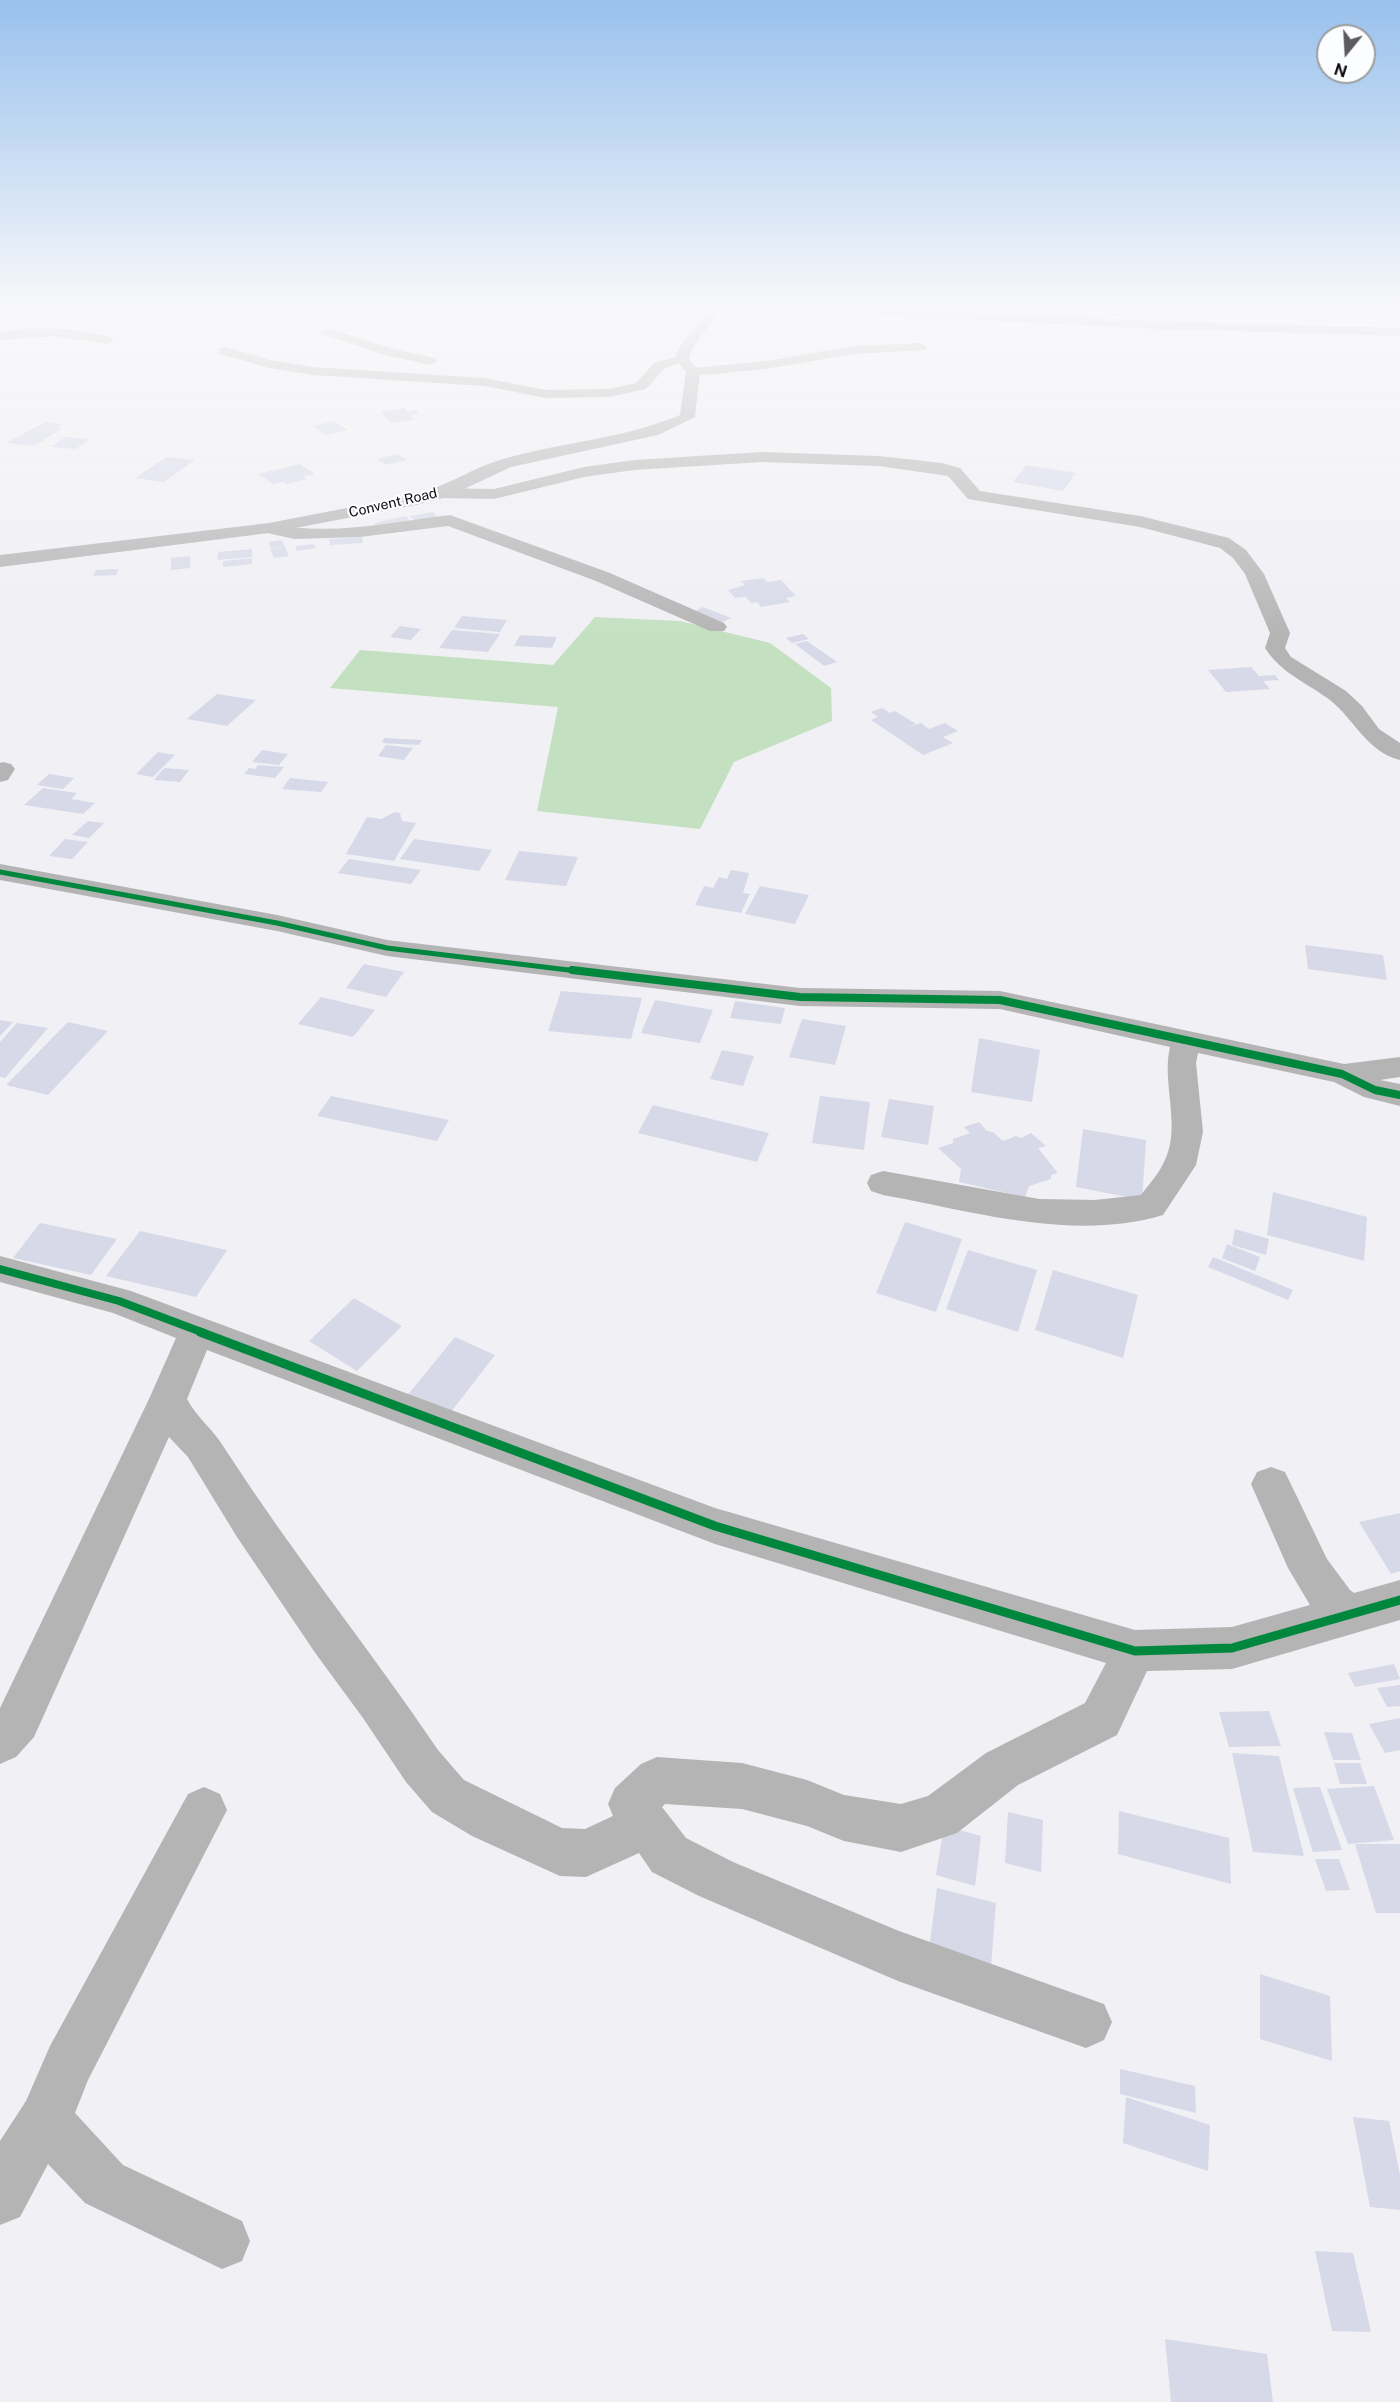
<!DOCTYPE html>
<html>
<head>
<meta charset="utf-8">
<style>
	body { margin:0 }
	#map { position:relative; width:1400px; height:2402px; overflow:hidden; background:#f0f0f5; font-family:"Public Sans",sans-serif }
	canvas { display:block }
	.north { position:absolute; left:1316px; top:24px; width:60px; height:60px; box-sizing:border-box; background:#fcfdff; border:2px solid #9c9d9f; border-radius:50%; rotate:198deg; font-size:16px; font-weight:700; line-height:24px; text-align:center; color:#0c0c0f }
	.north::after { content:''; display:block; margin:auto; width:21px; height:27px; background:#5c5c60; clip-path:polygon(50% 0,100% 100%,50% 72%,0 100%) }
</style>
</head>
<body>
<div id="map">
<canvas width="1400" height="2402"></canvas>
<div class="north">N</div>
</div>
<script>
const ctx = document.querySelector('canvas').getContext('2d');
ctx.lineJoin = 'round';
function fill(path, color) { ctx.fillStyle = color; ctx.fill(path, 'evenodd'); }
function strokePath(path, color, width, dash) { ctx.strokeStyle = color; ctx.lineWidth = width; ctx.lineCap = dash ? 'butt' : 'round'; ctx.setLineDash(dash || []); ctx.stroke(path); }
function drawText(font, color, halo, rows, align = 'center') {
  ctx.font = font + ' "Public Sans",sans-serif'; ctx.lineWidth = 4.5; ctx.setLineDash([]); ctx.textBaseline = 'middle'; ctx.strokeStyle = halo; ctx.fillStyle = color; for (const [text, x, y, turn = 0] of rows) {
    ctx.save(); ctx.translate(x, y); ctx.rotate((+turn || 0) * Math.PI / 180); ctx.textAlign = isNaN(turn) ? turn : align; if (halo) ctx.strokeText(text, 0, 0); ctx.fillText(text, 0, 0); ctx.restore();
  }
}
const green = new Path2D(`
	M 236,305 L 416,305 L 361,317 L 272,313 Z
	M 595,617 L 680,621 L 770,643 L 831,688 L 832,721 L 734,762 L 700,829 L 537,811 L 558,707 L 330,688 L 360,650 L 553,665 Z`);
const building = new Path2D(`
	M 405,408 L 407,411 L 416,410 L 419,414 L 410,415 L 415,420 L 391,423 L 381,412 Z
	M 334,421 L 348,430 L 325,435 L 312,426 Z
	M 45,422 L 63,424 L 57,428 L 63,428 L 34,446 L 6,443 Z
	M 65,437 L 90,439 L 76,449 L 51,447 Z
	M 398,454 L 407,460 L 386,465 L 377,459 Z
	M 167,457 L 195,460 L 164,482 L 135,478 Z
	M 300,464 L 315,474 L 303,477 L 307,479 L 287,484 L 283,482 L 273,484 L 258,474 Z
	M 1026,465 L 1076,473 L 1063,491 L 1013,482 Z
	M 433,512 L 440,520 L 417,524 L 410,516 Z
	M 406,516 L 411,523 L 377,527 L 374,523 Z
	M 362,537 L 363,543 L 330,545 L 329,539 Z
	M 282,540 L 289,556 L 274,558 L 270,550 L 282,547 L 271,549 L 269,542 Z
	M 314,544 L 316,548 L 297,551 L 295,546 Z
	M 252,549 L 252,557 L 217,560 L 218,552 Z
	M 190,556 L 190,568 L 171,570 L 171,558 Z
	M 252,558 L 252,564 L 223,567 L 223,561 Z
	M 119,569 L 116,575 L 93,576 L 96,570 Z
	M 763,578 L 767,582 L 781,580 L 796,596 L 786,598 L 790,602 L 761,607 L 757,602 L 751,603 L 746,597 L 735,598 L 728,590 L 745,585 L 741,581 Z
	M 703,607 L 731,618 L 718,625 L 690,614 Z
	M 462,616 L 507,620 L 500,632 L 454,628 Z
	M 400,626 L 421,629 L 411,640 L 390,637 Z
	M 452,630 L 500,634 L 488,652 L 439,648 Z
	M 803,634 L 809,639 L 792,643 L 786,638 Z
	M 520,635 L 557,637 L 552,648 L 514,646 Z
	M 807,641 L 837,662 L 824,666 L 795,644 Z
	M 1251,667 L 1259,676 L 1275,675 L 1279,680 L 1263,681 L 1270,689 L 1226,692 L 1208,670 Z
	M 217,694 L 256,700 L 227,726 L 187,719 Z
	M 882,708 L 890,713 L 895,711 L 916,724 L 907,728 L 921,723 L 929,729 L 945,723 L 958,731 L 943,737 L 953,743 L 923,755 L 871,720 L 878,717 L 871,712 Z
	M 384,738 L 422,740 L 419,745 L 382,743 Z
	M 386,745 L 413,748 L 404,760 L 378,756 Z
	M 262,750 L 288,754 L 279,765 L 252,762 Z
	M 158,752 L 175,755 L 153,777 L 136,774 Z
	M 258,765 L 284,767 L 275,778 L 244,774 L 249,768 L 255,769 Z
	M 164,768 L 189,770 L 180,782 L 154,780 Z
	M 49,774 L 74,778 L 63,789 L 37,785 Z
	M 290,778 L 328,782 L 321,792 L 282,789 Z
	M 43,788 L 77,793 L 71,799 L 95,803 L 83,814 L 24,805 Z
	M 395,812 L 400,813 L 402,821 L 416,823 L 394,861 L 346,854 L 367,817 L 381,819 Z
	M 88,821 L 104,823 L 89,838 L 72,835 Z
	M 65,839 L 88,842 L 72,859 L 49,856 Z
	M 414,839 L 492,850 L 479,871 L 400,859 Z
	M 519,851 L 578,857 L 566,886 L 505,880 Z
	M 349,859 L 421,870 L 411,884 L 338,873 Z
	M 731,870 L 749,873 L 743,893 L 750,894 L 741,913 L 695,905 L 704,886 L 713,888 L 719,877 L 727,879 Z
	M 760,886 L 809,895 L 795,924 L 745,914 Z
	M 1305,945 L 1383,955 L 1387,980 L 1308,969 Z
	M 364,964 L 404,972 L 386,997 L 346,988 Z
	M 561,991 L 642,998 L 631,1039 L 548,1031 Z
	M 321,997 L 375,1010 L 353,1037 L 298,1024 Z
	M 655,1000 L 713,1010 L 700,1043 L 641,1033 Z
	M 735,1001 L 785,1008 L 781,1024 L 730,1018 Z
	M 802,1019 L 846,1026 L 835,1065 L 789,1057 Z
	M 0,1020 L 13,1022 L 0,1036 Z
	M 68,1022 L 108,1031 L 48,1095 L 6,1085 Z
	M 17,1023 L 48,1028 L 5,1078 L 0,1077 L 0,1042 Z
	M 979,1038 L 1040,1050 L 1032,1102 L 971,1092 Z
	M 722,1050 L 754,1056 L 743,1086 L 710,1079 Z
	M 331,1096 L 449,1120 L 437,1141 L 317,1116 Z
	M 820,1096 L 870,1102 L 864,1150 L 812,1143 Z
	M 889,1099 L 934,1106 L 928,1145 L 881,1137 Z
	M 653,1105 L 769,1133 L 757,1162 L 638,1133 Z
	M 979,1122 L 987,1131 L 993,1132 L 1003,1141 L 1016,1136 L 1021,1138 L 1031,1133 L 1046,1146 L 1038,1148 L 1058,1173 L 1051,1175 L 1051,1179 L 1029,1186 L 1025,1197 L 959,1182 L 961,1169 L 938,1148 L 953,1143 L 953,1139 L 970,1133 L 964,1127 Z
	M 1083,1129 L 1146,1140 L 1142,1200 L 1076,1187 Z
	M 1273,1192 L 1367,1217 L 1364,1261 L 1267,1235 Z
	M 905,1222 L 962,1239 L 936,1312 L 876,1293 Z
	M 40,1223 L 117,1239 L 91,1275 L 13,1258 Z
	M 1235,1229 L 1269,1239 L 1266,1255 L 1232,1245 Z
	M 140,1231 L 227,1250 L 196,1297 L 106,1276 Z
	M 1227,1244 L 1260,1257 L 1255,1271 L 1222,1258 Z
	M 968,1250 L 1037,1270 L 1018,1332 L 946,1309 Z
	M 1213,1257 L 1293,1290 L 1288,1300 L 1208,1267 Z
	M 1053,1270 L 1138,1295 L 1123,1358 L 1035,1330 Z
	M 354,1298 L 402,1326 L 357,1371 L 309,1341 Z
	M 455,1337 L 495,1355 L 447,1417 L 406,1397 Z
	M 1400,1513 L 1400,1571 L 1391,1574 L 1359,1522 Z
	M 1394,1664 L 1400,1679 L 1355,1687 L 1348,1673 Z
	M 1400,1685 L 1400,1706 L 1387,1707 L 1377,1688 Z
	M 1269,1711 L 1281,1746 L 1229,1747 L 1219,1712 Z
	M 1400,1718 L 1400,1750 L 1385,1753 L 1369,1724 Z
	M 1324,1732 L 1352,1733 L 1361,1760 L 1333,1760 Z
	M 1232,1753 L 1279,1756 L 1304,1856 L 1253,1852 Z
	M 1334,1763 L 1360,1763 L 1367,1784 L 1340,1784 Z
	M 1374,1786 L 1394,1840 L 1348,1844 L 1327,1789 Z
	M 1320,1787 L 1342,1850 L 1313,1852 L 1293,1788 Z
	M 1119,1811 L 1229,1838 L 1231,1884 L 1118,1854 Z
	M 1008,1812 L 1043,1820 L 1041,1872 L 1005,1863 Z
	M 944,1826 L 981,1836 L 975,1886 L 936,1875 Z
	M 1355,1844 L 1400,1844 L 1400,1913 L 1376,1913 Z
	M 1315,1859 L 1339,1859 L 1350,1890 L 1326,1891 Z
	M 937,1888 L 996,1903 L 991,1966 L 929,1950 Z
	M 1260,1974 L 1330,1996 L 1332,2061 L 1260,2039 Z
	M 1120,2069 L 1195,2086 L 1196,2113 L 1120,2094 Z
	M 1126,2097 L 1210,2125 L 1208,2171 L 1123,2143 Z
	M 1353,2117 L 1389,2121 L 1400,2175 L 1400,2210 L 1370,2207 Z
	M 1315,2251 L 1353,2253 L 1371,2332 L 1332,2331 Z
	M 1165,2339 L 1267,2354 L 1273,2402 L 1171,2402 Z`);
const street = new Path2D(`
	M 745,305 L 832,305 L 1157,321 L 1400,328 L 1400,336 L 1157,329 L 751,309 Z
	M 27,328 L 67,329 L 112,337 L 114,340 L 107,344 L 54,336 L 0,340 L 0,332 Z
	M 328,328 L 394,349 L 435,358 L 437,361 L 430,365 L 385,355 L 323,335 L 321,332 Z
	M 920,343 L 927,347 L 925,350 L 854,354 L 766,369 L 693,376 L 686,372 L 693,368 L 766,361 L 854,346 Z
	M 225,347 L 271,360 L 313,367 L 484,378 L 546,390 L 609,389 L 636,383 L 654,363 L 682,355 L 689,359 L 664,369 L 646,389 L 609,397 L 546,398 L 484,386 L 313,375 L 269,368 L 220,354 L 220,348 Z
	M 762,452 L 879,456 L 942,463 L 960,468 L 980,491 L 1140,516 L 1229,538 L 1246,550 L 1264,574 L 1290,633 L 1285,648 L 1291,657 L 1346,691 L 1362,706 L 1379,729 L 1400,743 L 1400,760 C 1367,752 1355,720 1330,700 C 1306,682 1282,674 1265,648 L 1270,633 L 1245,574 L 1233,558 L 1220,548 L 1140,527 L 974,500 L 968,499 L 948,476 L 879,466 L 762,462 L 634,470 L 584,477 L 494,499 L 441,498 L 432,493 L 441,488 L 494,489 L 584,467 L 634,460 Z
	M 450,515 L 610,573 L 724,623 L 727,627 L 724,631 L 710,631 L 596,581 L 448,526 L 360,537 L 294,539 L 263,532 L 260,528 L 269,523 C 328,537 391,522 450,515 Z
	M 3,762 L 11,764 L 15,769 L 8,780 L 0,782 L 0,763 Z
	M 0,864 L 277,915 L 387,940 L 800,988 L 1000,991 L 1344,1064 L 1400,1057 L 1400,1077 L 1380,1080 L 1400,1084 L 1400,1106 L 1364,1097 L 1334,1082 L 1198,1053 L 1196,1063 L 1203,1132 L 1196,1165 L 1163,1215 C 1073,1242 972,1211 883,1195 L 871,1191 L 867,1183 L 871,1175 L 883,1171 L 1039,1199 L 1095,1200 L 1141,1195 C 1148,1185 1158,1175 1163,1164 C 1183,1129 1161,1084 1170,1047 L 1000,1009 L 800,1006 L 387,956 L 277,931 L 0,880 Z
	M 0,1256 L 131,1291 L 715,1508 L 1135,1630 L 1232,1627 L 1310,1605 L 1288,1568 L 1251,1484 L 1257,1472 L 1271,1467 L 1285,1472 L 1327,1559 L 1350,1590 L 1354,1593 L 1400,1580 L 1400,1620 L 1232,1669 L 1147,1671 L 1117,1735 L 1018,1785 L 957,1833 L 901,1852 L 844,1841 L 807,1826 L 742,1809 L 665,1804 L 662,1807 L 686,1838 L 733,1862 L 899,1931 L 1104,2004 L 1112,2022 L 1104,2040 L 1086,2048 L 898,1981 L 699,1896 L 652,1872 L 639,1853 L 586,1877 L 560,1876 L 472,1836 L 432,1812 L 406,1782 L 363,1718 L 316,1654 L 237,1537 L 188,1457 L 169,1437 L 34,1737 L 16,1757 L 0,1764 L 0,1708 L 149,1399 L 176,1338 L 113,1313 L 0,1282 ZM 207,1350 L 715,1544 L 1106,1663 L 1085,1703 L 986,1753 L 928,1796 L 901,1804 L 844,1795 L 807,1780 L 742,1763 L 657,1757 L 641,1764 L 615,1788 L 608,1804 L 613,1816 L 585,1829 L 562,1828 L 464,1780 L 438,1750 C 369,1648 292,1553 225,1449 C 214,1430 197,1418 187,1399 Z
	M 204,1787 L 220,1794 L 227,1810 L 88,2080 L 75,2113 L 123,2165 L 242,2221 L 250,2241 L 242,2261 L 222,2269 L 85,2203 L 48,2164 L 20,2217 L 0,2225 L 0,2141 L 26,2101 L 50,2046 L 188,1794 Z`);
const secondary = new Path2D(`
	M 711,305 L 724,305 L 692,349 L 689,359 L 700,372 L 695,417 L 658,435 L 511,467 L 447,497 L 416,505 L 269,533 L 0,567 L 0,555 L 269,523 L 414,495 C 445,487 472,468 503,459 C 562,442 623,439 680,415 L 686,372 L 675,359 L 678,349 Z`);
const cyclewayFar2 = new Path2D(`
	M 0,872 L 277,923 L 387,948 L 585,972`);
const cyclewayFar1 = new Path2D(`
	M 572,970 L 800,997 L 1000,1000 L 1342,1074 L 1375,1090 L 1400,1095
	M 0,1269 L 119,1301 L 204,1333`);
const cycleway = new Path2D(`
	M 200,1332 L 715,1526 L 1135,1651 L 1232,1648 L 1400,1600`);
const farStreetnames = [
	["Convent Road",393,503,-13]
];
fill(green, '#c3e0c0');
fill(building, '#d7d9e8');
fill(street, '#b4b4b4');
fill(secondary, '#b4b3b4');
strokePath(cyclewayFar2, '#00873e', 5);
strokePath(cyclewayFar1, '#00873e', 8);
strokePath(cycleway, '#00873e', 9);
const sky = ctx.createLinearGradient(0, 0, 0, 641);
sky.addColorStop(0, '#99c1ed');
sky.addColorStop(0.48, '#f8f8fa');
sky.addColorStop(1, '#f8f8fa00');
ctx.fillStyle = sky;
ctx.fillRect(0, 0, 1400, 641);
drawText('14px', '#0c0c0f', '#fcfdff', farStreetnames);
</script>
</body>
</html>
